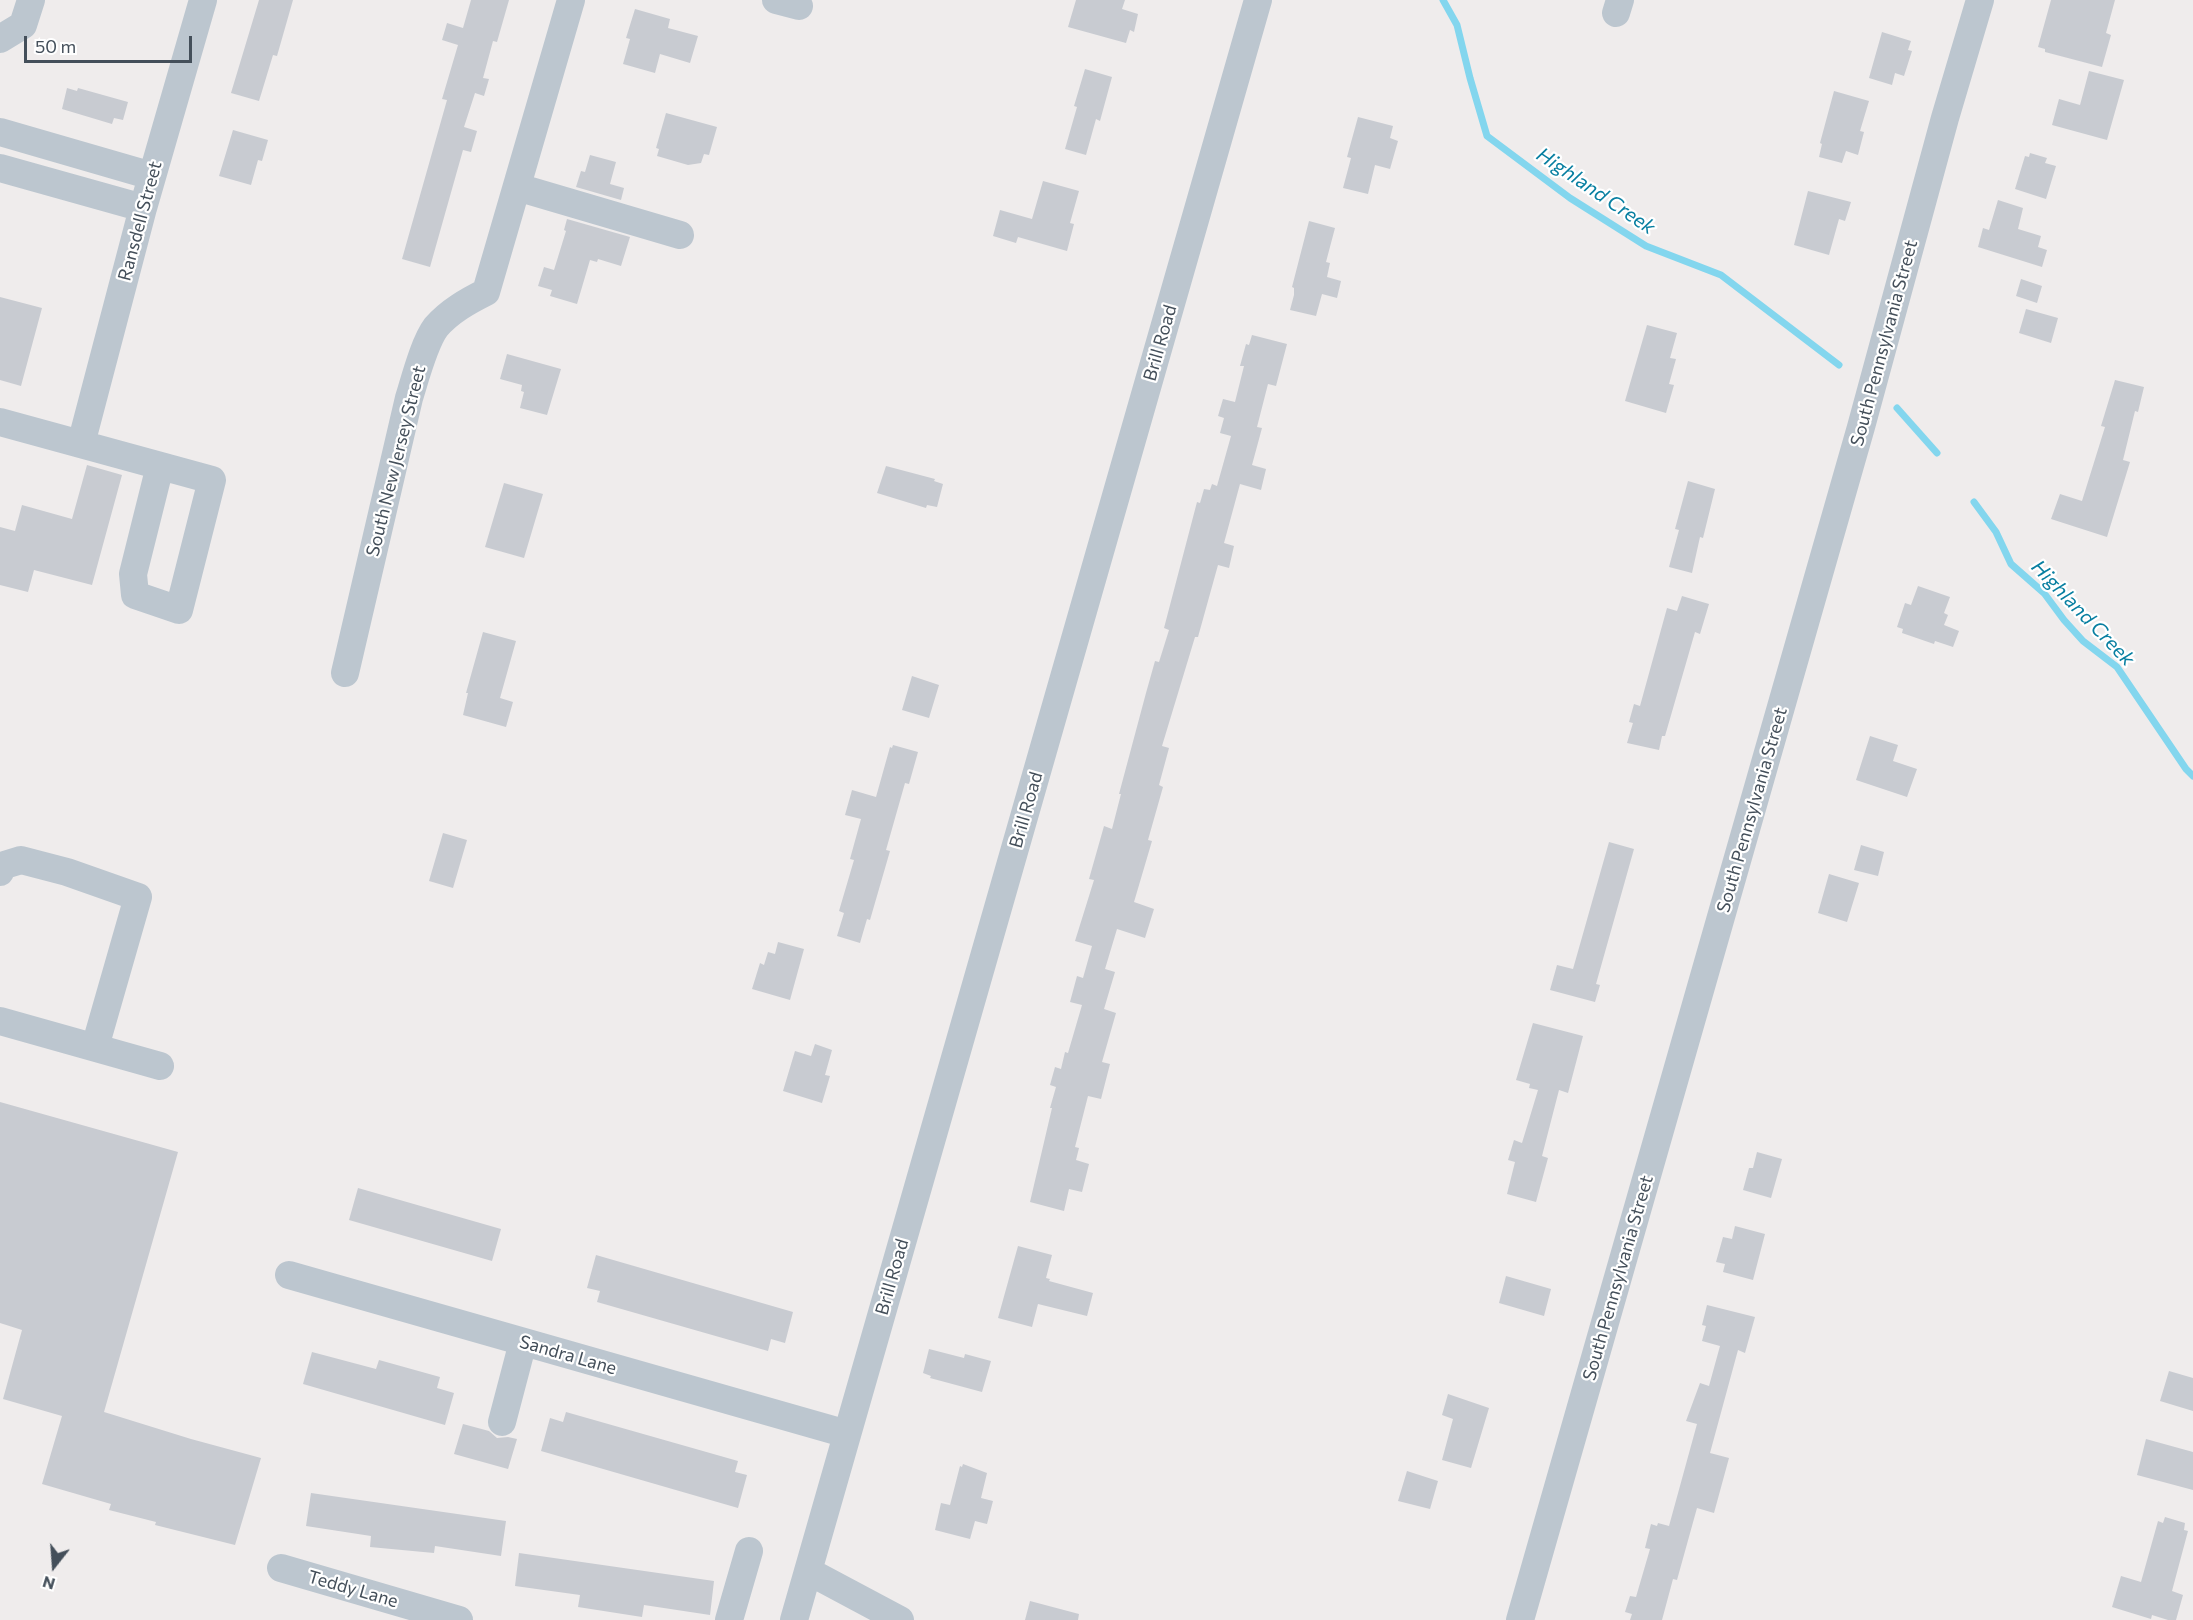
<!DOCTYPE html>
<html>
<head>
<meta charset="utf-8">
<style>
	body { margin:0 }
	#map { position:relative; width:2193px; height:1620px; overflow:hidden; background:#efecec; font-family:Commissioner,sans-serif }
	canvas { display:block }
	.north { position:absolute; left:24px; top:1536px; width:60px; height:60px; -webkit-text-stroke:4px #fff; paint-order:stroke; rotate:197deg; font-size:16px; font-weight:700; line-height:24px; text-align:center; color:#444f5a }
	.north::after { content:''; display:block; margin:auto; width:21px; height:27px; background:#444f5a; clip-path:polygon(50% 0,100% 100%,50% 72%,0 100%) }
	.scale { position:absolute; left:24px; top:36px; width:168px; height:27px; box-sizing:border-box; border:3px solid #444f5a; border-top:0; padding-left:8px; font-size:18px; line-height:21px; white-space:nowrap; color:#444f5a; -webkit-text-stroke:4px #fff; paint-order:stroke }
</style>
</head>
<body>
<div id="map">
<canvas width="2193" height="1620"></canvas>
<div class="north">N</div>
<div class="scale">50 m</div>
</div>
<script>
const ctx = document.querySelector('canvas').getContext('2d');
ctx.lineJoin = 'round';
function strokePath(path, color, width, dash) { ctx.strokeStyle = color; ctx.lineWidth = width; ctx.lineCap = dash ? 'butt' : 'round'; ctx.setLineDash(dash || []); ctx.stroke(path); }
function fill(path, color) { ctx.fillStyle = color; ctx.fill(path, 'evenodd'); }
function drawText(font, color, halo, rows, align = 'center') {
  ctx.font = font + ' Commissioner,sans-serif'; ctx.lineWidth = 4.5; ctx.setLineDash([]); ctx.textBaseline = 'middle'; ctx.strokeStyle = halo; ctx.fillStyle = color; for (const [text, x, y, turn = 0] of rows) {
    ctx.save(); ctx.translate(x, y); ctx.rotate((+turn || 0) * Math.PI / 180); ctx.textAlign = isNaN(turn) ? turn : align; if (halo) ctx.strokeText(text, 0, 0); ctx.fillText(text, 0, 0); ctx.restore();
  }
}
const stream = new Path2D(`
	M 1443,0 L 1457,25 L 1470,78 L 1487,136 L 1570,198 L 1646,246 L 1721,275 L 1839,365
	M 1897,408 L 1937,453
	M 1974,502 L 1996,532 L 2011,564 L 2044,593 L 2064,620 L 2083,641 L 2117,667 L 2186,769 L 2193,776`);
const building = new Path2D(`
	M 259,0 L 293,0 L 277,56 L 273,55 L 259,101 L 231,93 Z
	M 471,0 L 509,0 L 497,42 L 493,41 L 483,78 L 489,79 L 484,96 L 475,93 L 464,127 L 477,131 L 471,152 L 463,150 L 430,267 L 402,259 L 447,100 L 442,99 L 458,45 L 442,40 L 447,23 L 463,28 Z
	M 1076,0 L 1125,0 L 1122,9 L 1138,14 L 1134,32 L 1130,30 L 1126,43 L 1068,27 Z
	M 2051,0 L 2115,0 L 2106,33 L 2111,35 L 2102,67 L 2045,52 L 2045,49 L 2038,47 Z
	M 635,9 L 670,19 L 668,28 L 698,36 L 690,63 L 660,54 L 655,73 L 623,64 L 630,39 L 626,38 Z
	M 1882,32 L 1911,41 L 1908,50 L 1912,51 L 1904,76 L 1895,73 L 1892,85 L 1869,78 Z
	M 1085,69 L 1112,77 L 1100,121 L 1096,119 L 1086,155 L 1065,149 L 1077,107 L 1074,106 Z
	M 2089,71 L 2124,80 L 2107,140 L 2052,125 L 2059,99 L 2080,105 Z
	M 67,88 L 77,91 L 78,88 L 128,102 L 123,120 L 114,118 L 112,124 L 62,109 Z
	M 1834,91 L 1869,101 L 1860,131 L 1864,132 L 1858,155 L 1846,151 L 1842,163 L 1819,157 L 1822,144 L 1820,143 Z
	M 666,113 L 717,127 L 709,155 L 704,154 L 701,163 L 688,165 L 657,156 L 659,149 L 656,148 Z
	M 1358,117 L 1393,126 L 1390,138 L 1398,141 L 1390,169 L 1375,165 L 1368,194 L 1343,188 L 1351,158 L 1347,157 Z
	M 233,130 L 268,140 L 262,161 L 258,160 L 251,185 L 219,176 Z
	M 2030,153 L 2047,158 L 2045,163 L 2056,166 L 2046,199 L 2015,189 L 2025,156 L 2029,157 Z
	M 590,155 L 616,162 L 610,184 L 624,188 L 621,200 L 576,187 L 581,171 L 585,172 Z
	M 1043,181 L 1079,191 L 1070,223 L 1074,224 L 1067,251 L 1018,237 L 1016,243 L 993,236 L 1000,210 L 1032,219 Z
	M 1808,191 L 1851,202 L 1845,221 L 1839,219 L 1829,255 L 1794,245 Z
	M 1998,200 L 2023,208 L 2018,229 L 2041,236 L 2038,247 L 2047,250 L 2042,267 L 1978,247 L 1983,228 L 1989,230 Z
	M 567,219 L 630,237 L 621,266 L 598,259 L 597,262 L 590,260 L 577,304 L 550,296 L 552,290 L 538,286 L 544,267 L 554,270 L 566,231 L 564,230 Z
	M 1309,221 L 1335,228 L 1326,262 L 1330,263 L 1327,277 L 1341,281 L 1337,298 L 1322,294 L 1316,316 L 1290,310 L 1294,295 L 1294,288 L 1292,287 Z
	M 2021,279 L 2042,286 L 2037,303 L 2016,296 Z
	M 0,297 L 42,308 L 21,386 L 0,380 Z
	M 2026,309 L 2058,318 L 2051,343 L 2019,333 Z
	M 1647,325 L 1677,333 L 1670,358 L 1676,359 L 1669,384 L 1674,385 L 1666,413 L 1625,401 Z
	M 1252,335 L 1287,344 L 1276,386 L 1268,384 L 1257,427 L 1262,428 L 1252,465 L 1266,469 L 1261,490 L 1240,484 L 1224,543 L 1234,546 L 1229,568 L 1218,565 L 1198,637 L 1195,637 L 1162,746 L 1169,748 L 1159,785 L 1163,787 L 1148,840 L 1152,841 L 1134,902 L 1154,909 L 1145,938 L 1117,929 L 1105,969 L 1115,972 L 1104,1009 L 1116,1013 L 1102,1062 L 1110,1064 L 1101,1099 L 1088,1096 L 1075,1147 L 1079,1148 L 1076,1160 L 1089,1164 L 1082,1192 L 1069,1189 L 1064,1211 L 1030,1202 L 1052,1108 L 1050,1108 L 1056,1087 L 1050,1085 L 1055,1067 L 1061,1069 L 1065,1052 L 1068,1053 L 1082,1005 L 1070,1002 L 1077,976 L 1083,978 L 1092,946 L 1075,941 L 1094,880 L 1089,879 L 1104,826 L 1112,829 L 1121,794 L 1119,794 L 1146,693 L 1155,661 L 1159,662 L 1169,630 L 1164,628 L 1197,502 L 1200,503 L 1204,489 L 1210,490 L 1212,484 L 1217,486 L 1231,436 L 1220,433 L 1224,418 L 1218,416 L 1223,399 L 1235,402 L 1244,366 L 1240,366 L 1246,344 L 1249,345 Z
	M 507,354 L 561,369 L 547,415 L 520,408 L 524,392 L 521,391 L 522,385 L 500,379 Z
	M 2115,380 L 2144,387 L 2138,412 L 2135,411 L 2123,460 L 2130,462 L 2107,537 L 2051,519 L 2060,494 L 2082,501 L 2105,427 L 2101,426 Z
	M 87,465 L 122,475 L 92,585 L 34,570 L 28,592 L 0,585 L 0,527 L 15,531 L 22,505 L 72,519 Z
	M 886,466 L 935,479 L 934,481 L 943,484 L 937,507 L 927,505 L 926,508 L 877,493 Z
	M 1688,481 L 1715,489 L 1703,538 L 1700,537 L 1692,573 L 1669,567 L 1679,530 L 1675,529 Z
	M 504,483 L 543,494 L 524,558 L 485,547 Z
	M 1918,586 L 1950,597 L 1944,613 L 1948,615 L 1944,625 L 1959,631 L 1953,647 L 1935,641 L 1934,644 L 1902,633 L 1903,629 L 1897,627 L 1905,603 L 1911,605 Z
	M 1682,596 L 1709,604 L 1700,634 L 1695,632 L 1665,736 L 1662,736 L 1659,750 L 1627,743 L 1633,723 L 1629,722 L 1634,704 L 1640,706 L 1667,608 L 1677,611 Z
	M 483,632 L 516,641 L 500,698 L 513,702 L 506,727 L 463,715 L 468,693 L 466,693 Z
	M 912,676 L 939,685 L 929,718 L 902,710 Z
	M 1870,736 L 1898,745 L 1893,761 L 1917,769 L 1907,797 L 1856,780 Z
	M 893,745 L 918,752 L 909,784 L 905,783 L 886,850 L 890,851 L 870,920 L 867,919 L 860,943 L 837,936 L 844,913 L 839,911 L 854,860 L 850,859 L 861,819 L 845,815 L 852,790 L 876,797 L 890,747 L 892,748 Z
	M 443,833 L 467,840 L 453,888 L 429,881 Z
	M 1609,842 L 1634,849 L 1596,984 L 1600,985 L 1595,1002 L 1550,990 L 1557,965 L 1573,969 Z
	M 1861,845 L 1884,852 L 1878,876 L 1854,870 Z
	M 1829,874 L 1859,883 L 1847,922 L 1818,913 Z
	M 778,942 L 804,949 L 790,1000 L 752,989 L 760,963 L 764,965 L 768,952 L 775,954 Z
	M 1533,1023 L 1583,1036 L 1568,1093 L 1559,1090 L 1542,1156 L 1548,1158 L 1536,1202 L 1507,1194 L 1515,1162 L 1508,1160 L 1514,1140 L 1522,1143 L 1538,1090 L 1529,1088 L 1530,1084 L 1516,1080 Z
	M 815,1044 L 832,1050 L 825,1075 L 830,1076 L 822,1103 L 783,1091 L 795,1051 L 811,1056 Z
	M 0,1102 L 178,1152 L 104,1412 L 191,1439 L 261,1458 L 235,1545 L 155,1525 L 156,1522 L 109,1510 L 111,1504 L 42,1484 L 62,1416 L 3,1399 L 22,1330 L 0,1323 Z
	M 1757,1152 L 1782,1159 L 1771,1198 L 1743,1190 L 1749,1168 L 1753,1168 Z
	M 358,1188 L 501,1229 L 492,1261 L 349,1220 Z
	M 1735,1226 L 1765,1234 L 1753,1280 L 1723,1272 L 1725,1264 L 1716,1262 L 1723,1237 L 1732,1239 Z
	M 1018,1246 L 1052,1255 L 1046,1278 L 1050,1279 L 1049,1281 L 1093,1293 L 1087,1316 L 1038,1304 L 1032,1327 L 998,1318 Z
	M 596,1255 L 793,1312 L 785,1343 L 771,1339 L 768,1351 L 597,1302 L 600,1291 L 587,1288 Z
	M 1506,1276 L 1551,1289 L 1544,1316 L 1499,1303 Z
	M 1707,1305 L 1755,1317 L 1745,1353 L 1738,1350 L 1710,1453 L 1729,1458 L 1714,1513 L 1697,1508 L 1677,1580 L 1673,1579 L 1662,1620 L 1630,1620 L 1632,1614 L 1625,1612 L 1630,1596 L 1636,1597 L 1650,1549 L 1645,1548 L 1651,1524 L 1657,1526 L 1658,1523 L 1669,1526 L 1697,1424 L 1686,1421 L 1700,1383 L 1709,1386 L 1720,1346 L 1702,1341 L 1706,1326 L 1702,1325 Z
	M 929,1349 L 964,1358 L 965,1354 L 991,1361 L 982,1392 L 930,1378 L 931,1376 L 923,1373 Z
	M 312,1352 L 376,1369 L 379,1360 L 440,1377 L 437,1388 L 454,1393 L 445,1425 L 303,1384 Z
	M 2169,1371 L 2193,1378 L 2193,1411 L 2160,1401 Z
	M 1448,1394 L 1489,1408 L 1471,1468 L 1442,1460 L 1453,1419 L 1442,1415 Z
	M 566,1412 L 738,1461 L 735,1472 L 747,1475 L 738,1508 L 541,1451 L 550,1418 L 563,1422 Z
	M 463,1424 L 489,1431 L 497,1438 L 508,1437 L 517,1439 L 508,1469 L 454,1454 Z
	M 2146,1439 L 2193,1452 L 2193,1490 L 2137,1475 Z
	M 963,1464 L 987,1473 L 981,1498 L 993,1501 L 987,1524 L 975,1521 L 970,1539 L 935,1530 L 941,1503 L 950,1505 L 960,1466 L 962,1467 Z
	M 1407,1471 L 1438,1481 L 1430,1509 L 1398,1501 Z
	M 311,1493 L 506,1521 L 501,1556 L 435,1546 L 434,1553 L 370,1547 L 371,1536 L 306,1526 Z
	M 2165,1517 L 2185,1523 L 2184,1530 L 2188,1531 L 2172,1591 L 2183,1595 L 2176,1620 L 2168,1620 L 2152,1615 L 2151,1619 L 2112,1607 L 2121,1576 L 2141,1582 L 2158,1521 L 2163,1523 Z
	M 519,1553 L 714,1581 L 710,1615 L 644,1605 L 642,1617 L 578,1607 L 580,1595 L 515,1586 Z
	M 1030,1601 L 1079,1614 L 1078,1620 L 1025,1620 Z`);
const minor = new Path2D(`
	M 776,0 L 799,6
	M 1616,13 L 1620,0
	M 0,39 L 23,25 L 31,0
	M 0,132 L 152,176
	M 0,168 L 143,208
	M 517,187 L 680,235
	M 0,422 L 212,480 L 179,610 L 135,595 L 133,574 L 160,466
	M 81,444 L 143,208 L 203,0
	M 345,673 L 409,398 C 415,379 424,343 436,327 C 450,311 468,301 486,292 L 571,0
	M 0,872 L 1,866 L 21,860 L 67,872 L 138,897 L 95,1047
	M 0,1021 L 160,1066
	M 289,1275 L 847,1434
	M 502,1422 L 523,1342
	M 281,1568 L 459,1620
	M 808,1571 L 900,1620
	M 729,1620 L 749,1551
	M 794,1620 L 1258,0
	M 1520,1620 L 1861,427 L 1945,118 L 1980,0`);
const streetNames = [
	["Ransdell Street",140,221,-75],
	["Brill Road",1160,343,-74],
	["South Pennsylvania Street",1884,343,-75],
	["South New Jersey Street",396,461,-76],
	["Brill Road",1026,810,-74],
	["South Pennsylvania Street",1752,810,-74],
	["Brill Road",892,1277,-74],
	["South Pennsylvania Street",1618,1278,-74],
	["Sandra Lane",568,1355,16],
	["Teddy Lane",353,1589,16]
];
const waterNames = [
	["Highland Creek",1596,191,34],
	["Highland Creek",2083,613,46]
];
strokePath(stream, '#83d6ee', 7);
fill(building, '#c8cbd1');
strokePath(minor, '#bcc6cf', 28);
drawText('18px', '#444f5a', '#fff', streetNames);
drawText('italic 20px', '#087fa1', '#fff', waterNames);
</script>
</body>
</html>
